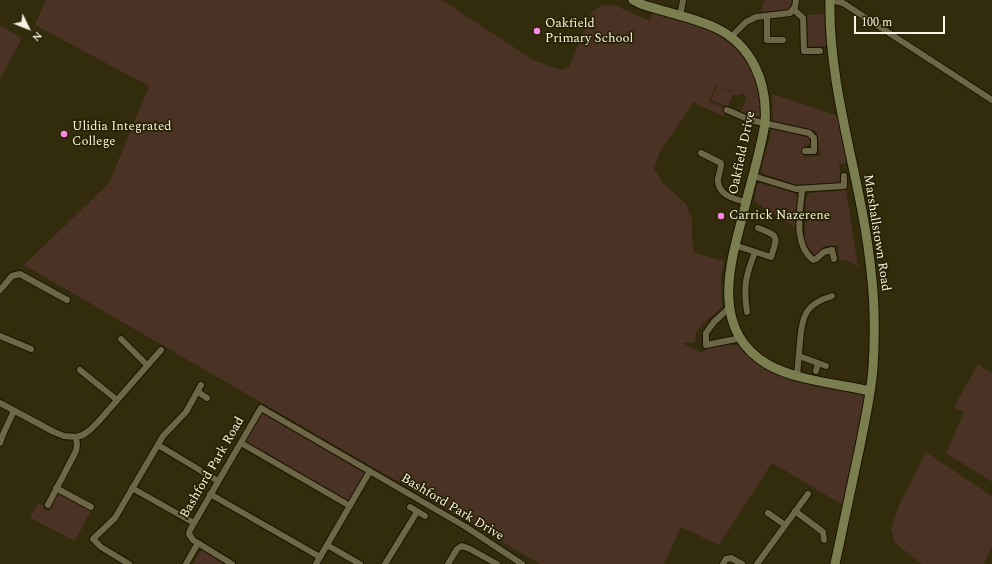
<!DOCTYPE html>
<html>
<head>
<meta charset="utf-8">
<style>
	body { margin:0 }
	#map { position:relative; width:992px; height:564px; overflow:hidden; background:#322c0d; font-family:Spectral,serif }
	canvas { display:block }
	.north { position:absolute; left:8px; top:8px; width:40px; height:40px; -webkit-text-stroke:3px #282204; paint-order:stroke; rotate:133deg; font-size:11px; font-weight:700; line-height:16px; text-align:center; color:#f6f3e1 }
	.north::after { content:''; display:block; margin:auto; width:14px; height:18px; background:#f6f3e1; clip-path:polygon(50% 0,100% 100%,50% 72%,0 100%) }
	.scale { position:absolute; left:854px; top:16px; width:91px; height:18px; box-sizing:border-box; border:2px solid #f6f3e1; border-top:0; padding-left:5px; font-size:12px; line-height:14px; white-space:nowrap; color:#f6f3e1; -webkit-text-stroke:3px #282204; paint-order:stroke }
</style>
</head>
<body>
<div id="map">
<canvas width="992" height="564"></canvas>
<div class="north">N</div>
<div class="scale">100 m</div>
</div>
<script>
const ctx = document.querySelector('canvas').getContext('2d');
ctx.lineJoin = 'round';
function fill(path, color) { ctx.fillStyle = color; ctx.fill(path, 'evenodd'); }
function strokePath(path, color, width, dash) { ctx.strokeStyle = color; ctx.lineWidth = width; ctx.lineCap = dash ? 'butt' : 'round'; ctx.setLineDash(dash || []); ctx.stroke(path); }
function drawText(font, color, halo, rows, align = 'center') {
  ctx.font = font + ' Spectral,serif'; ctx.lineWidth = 3.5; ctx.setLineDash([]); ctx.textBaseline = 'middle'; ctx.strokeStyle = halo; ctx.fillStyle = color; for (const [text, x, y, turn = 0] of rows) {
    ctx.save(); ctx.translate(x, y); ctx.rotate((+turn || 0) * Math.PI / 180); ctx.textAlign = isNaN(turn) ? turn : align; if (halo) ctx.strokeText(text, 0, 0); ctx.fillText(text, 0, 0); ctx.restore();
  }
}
const green = new Path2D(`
	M 46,0 L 442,0 L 533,60 L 561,70 L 569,67 L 592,12 L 601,6 L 614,5 L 650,21 L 653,10 C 715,30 758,38 761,113 L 760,116 L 755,117 L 741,111 L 746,99 L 744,93 L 733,96 L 731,91 L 716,85 L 709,101 L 727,109 L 723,116 L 696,104 L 694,101 L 684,117 L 660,151 L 654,169 L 663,183 L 686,204 L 692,220 L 692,237 L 694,253 L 724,261 L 721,277 L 722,307 L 705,322 L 696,332 L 695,342 L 682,343 L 702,353 L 712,344 L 747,346 L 768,365 L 870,391 L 832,564 L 830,564 L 843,505 L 772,463 L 719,545 L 681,527 L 664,564 L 540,564 L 24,265 L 109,183 L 149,86 L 35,25 Z
	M 765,0 L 793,0 C 793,5 791,9 786,11 L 760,12 Z
	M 824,14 L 826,46 L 809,47 L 808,44 L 807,15 Z
	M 0,25 L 22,38 L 0,79 Z
	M 717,86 L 731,92 L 732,97 L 728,107 L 711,100 Z
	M 772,94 L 838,116 L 847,163 L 839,164 L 841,181 L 840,183 L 796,185 L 762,173 L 761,170 L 772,129 L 807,137 L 810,141 L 808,145 L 804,146 L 804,157 L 821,156 L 816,131 L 773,121 Z
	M 761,183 L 794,193 L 797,196 L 798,203 L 797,211 L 793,214 L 792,219 L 796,222 L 796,228 L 754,201 L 757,185 Z
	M 846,190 L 858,267 L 847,260 L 839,260 L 838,245 L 823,246 L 823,248 L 816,256 L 814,256 L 806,244 L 805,238 L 806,198 L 809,193 Z
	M 978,364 L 992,373 L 992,482 L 946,453 L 964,412 L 954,407 Z
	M 261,408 L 370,471 L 350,506 L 241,443 Z
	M 926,452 L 992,496 L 992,546 L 984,564 L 922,564 L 895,543 L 891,530 L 899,505 Z
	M 57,494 L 60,494 L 91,511 L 75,541 L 30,518 L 38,503 L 44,506 L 44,509 L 48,511 C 55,508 52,499 57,494 Z
	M 202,550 L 205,551 L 227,564 L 193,564 L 199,553 Z`);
const street = new Path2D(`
	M 831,0 L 843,3 L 992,100
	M 793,9 L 803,18 L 804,51 L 820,51
	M 767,16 L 767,40 L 783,40
	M 680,17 L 683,0
	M 731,37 L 746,22 L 756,17 L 790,13 L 795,7 L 796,0
	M 727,110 L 750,120 L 809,133 L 814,138 L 814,151 L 805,151
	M 701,153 L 721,163 C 721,169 719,174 718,179 C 717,195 734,199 746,202
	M 753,176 L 796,189 L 844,186 L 844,176
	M 802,190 C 800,212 793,244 813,260 L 816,259 L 824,252 L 832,250 L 834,259
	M 734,245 L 771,257 C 778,236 779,236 758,228
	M 0,290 L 12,276 L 20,274 L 67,300
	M 730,307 L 714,322 L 706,333 L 706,345 L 741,338
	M 747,312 C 743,286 746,275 755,252
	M 0,336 L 31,349
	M 121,339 L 147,365
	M 799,356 L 826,366
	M 80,370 L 117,400
	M 816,371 L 818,363
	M 797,376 C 798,364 799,352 800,341 C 802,315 806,304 832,296
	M 198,392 L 207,398
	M 0,403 L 54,432 L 64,436 L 76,437 L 83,435 L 90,430 L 98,422 L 161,350
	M 0,443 L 4,432 L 14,411
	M 241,443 L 350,506
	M 158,445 L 218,481
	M 56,488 L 91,507
	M 132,488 L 194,523
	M 210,494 L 320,557
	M 48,505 L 76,451 L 77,445 L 76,437
	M 410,507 L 425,516
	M 795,511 L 823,532 L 824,540
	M 768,513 L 785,525
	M 327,545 L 360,564
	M 129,564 L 101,547 L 93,539 L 115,518 L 163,436 L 186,412 L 201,385
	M 186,564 L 198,543
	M 232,564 L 193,540 L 189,534 L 190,530 L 261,408 L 466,527 L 522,564
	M 316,564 L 370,471
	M 385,564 L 417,512
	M 448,564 L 457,549 L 462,546 L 470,549 L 497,564
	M 723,564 L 726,559 L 731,558 L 742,564
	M 757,564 L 808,494`);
const secondary = new Path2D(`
	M 633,0 L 641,4 C 664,12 692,17 714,27 C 752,44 768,83 765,123 C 760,154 750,184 743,215 C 729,266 711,331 767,364 C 794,380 839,384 870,391
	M 830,0 C 828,92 862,180 871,271 C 875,304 875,336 873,368 C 871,394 865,420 860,446 C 852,485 843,525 835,564`);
const markers = [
	[537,31,4,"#fa87e7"],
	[64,134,4,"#fa87e7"],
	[721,216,4,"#fa87e7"]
];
const poiNames = [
	["Oakfield",545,24],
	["Primary School",545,39],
	["Ulidia Integrated",72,127],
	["College",72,142],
	["Carrick Nazerene",729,216]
];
const streetNames = [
	["Oakfield Drive",743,153,-78],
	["Marshallstown Road",876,233,81],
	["Bashford Park Road",213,468,-60],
	["Bashford Park Drive",452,508,31]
];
fill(green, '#4a3225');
strokePath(street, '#1a1400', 8);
strokePath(secondary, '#1a1400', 11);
strokePath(street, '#6d6747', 6);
strokePath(secondary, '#7b7f50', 9);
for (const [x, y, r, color] of markers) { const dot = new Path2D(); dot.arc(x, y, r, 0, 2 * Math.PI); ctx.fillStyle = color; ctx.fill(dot); strokePath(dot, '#282204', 1.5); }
drawText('13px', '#f6f3e1', '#282204', poiNames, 'left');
drawText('13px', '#f6f3e1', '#282204', streetNames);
</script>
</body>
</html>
